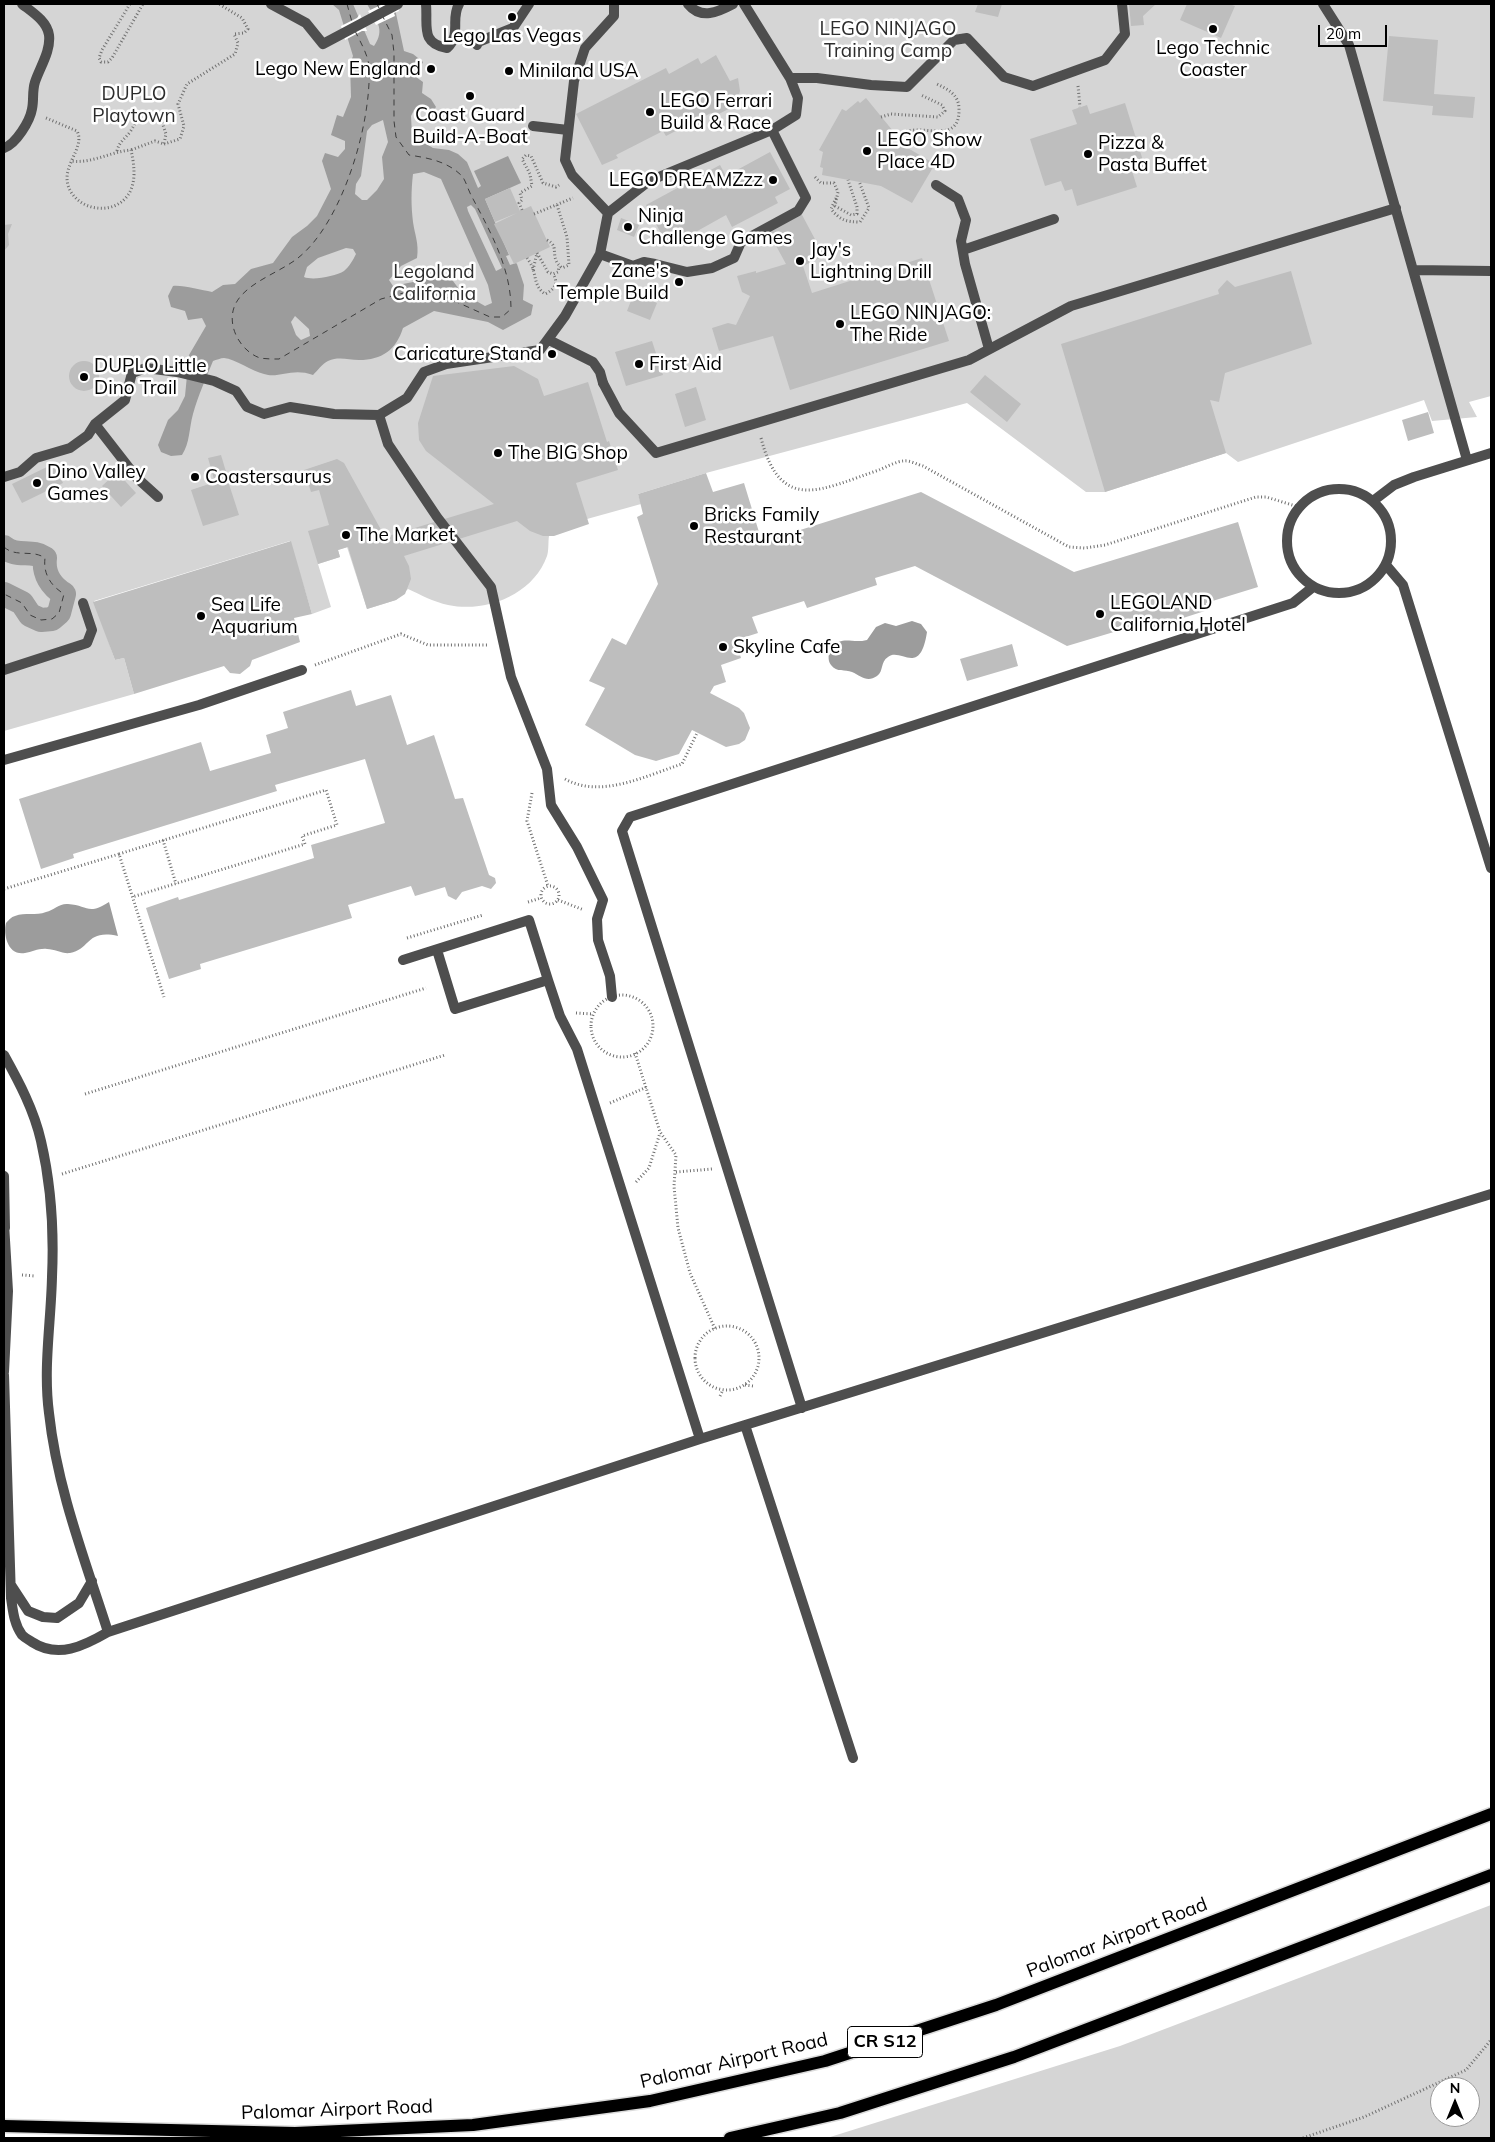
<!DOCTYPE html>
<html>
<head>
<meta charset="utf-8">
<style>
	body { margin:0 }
	#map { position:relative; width:1495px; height:2142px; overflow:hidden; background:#fff; font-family:Mulish,sans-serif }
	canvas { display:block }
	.frame { position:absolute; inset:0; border:5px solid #000; pointer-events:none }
	.north { position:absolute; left:1430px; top:2077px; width:50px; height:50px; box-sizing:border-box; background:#fff; border:1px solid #999; border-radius:50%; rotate:0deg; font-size:14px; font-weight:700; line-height:20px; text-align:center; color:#000 }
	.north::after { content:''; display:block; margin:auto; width:18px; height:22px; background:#000; clip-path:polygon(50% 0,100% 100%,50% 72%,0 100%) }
	.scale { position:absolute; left:1318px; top:25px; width:69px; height:22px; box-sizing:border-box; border:2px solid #000; border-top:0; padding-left:6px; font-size:15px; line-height:18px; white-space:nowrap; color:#000; -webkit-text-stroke:4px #fff; paint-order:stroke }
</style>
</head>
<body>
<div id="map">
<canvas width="1495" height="2142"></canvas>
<div class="frame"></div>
<div class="north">N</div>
<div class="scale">20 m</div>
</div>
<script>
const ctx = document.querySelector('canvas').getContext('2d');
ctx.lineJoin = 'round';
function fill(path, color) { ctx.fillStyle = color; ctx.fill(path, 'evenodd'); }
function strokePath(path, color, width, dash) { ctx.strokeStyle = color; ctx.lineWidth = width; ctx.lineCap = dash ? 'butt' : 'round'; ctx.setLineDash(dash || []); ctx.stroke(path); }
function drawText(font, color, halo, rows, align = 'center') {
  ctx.font = font + ' Mulish,sans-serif'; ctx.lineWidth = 5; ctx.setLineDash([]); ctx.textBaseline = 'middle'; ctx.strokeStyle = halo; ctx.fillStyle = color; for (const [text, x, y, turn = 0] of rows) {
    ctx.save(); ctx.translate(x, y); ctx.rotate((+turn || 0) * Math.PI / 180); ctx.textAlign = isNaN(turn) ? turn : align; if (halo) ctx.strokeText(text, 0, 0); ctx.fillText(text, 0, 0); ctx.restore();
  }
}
const green = new Path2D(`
	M 4,4 L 1491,4 L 1491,396 L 1469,402 L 1477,417 L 1432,421 L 1424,400 L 1238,462 L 1226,453 L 1105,492 L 1086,492 L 967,403 L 706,473 L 638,494 L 641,504 L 587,519 L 549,536 C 548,542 549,550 547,556 C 533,595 486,613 448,605 C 434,602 421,595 408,589 L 396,600 L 367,609 L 347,547 L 338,550 L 340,557 L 318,564 L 331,607 L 312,614 L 290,541 L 94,601 L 115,660 L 124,658 L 134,694 L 4,731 Z
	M 1491,1905 L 1491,2138 L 827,2138 L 1120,2046 ZM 1440,2087 L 1470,2087 L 1470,2117 L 1440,2117 Z`);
const water = new Path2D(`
	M 332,4 L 353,4 L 370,44 L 374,46 C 386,29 376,20 367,4 L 394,4 L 404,51 L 413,54 L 423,62 L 421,66 L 416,66 L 411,70 L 412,73 L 417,72 L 416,77 L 423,82 L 422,93 L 431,99 L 436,107 L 433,111 L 414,110 L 411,116 L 412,135 L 433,148 L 449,150 L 458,154 L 467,162 L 478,188 L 481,186 L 474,171 L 508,156 L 521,183 L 485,199 L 509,255 L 506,256 L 510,265 L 516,263 L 517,264 L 524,285 L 523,300 L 533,305 L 531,315 L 503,330 L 488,322 L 434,311 L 403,328 C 396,350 382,360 359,360 C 348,360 339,356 328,361 C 322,364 318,370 313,375 C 292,367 279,379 264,374 C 252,371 235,359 224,358 C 221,358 216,360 213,361 C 206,378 198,396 193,414 C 189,428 190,443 182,455 L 171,456 L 161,452 L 158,445 L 168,420 L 178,410 L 185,396 L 189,355 L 206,326 L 202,318 L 188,320 L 185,311 L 171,307 L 168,296 L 173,286 C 183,285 201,290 212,292 L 223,285 L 235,284 L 251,269 L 273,263 L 292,237 L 307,226 L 317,216 L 331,189 L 322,161 L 325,153 L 338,157 L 345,149 L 345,141 L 331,135 L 337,115 L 343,117 L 351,97 L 350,64 L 353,56 L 339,10 ZM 383,120 L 388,142 L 382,157 L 384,179 L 377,190 L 367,200 L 362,200 L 355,194 L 356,184 L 361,176 L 367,131 L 372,125 ZM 424,172 L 441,179 L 488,285 L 492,303 L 485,306 L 462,293 L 453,281 L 443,276 L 393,286 L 389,280 L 401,266 L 417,258 C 419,243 415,236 413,222 C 411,206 411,191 413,174 ZM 471,205 L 475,209 L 502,268 L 496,271 L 468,211 L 467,207 ZM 346,248 L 353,249 L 356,254 C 353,260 349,267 344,271 C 336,276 313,281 304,277 L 307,267 L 318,258 ZM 295,316 L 309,329 L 310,336 L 301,340 L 296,335 L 291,322 Z
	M 912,621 L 921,624 L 927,632 C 920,678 901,647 888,657 C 880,662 884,671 877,676 C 867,683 861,676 852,672 C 845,669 837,673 831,665 C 827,660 829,653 830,647 C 845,635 851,644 867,640 L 876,627 L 885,623 L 896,626 Z
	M 109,902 L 118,936 C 86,929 91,949 70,953 C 62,954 55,949 47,949 C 39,948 32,952 25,953 C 8,956 3,935 6,923 C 9,920 11,917 15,916 C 25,912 36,916 46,912 C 54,910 60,903 68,904 C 87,905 88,916 109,902 Z`);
const pier = new Path2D(`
	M 383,4 L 397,4 L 399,11 L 394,13 L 395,16 L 376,25 L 368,11 Z
	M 360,14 L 367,31 L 362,31 L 345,40 L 341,26 L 357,18 Z`);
const canal = new Path2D(`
	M 4,547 C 16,558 32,549 45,558 C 43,574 51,586 64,594 L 59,613 L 52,619 L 41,620 L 30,615 L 22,603 L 4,594`);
const ferry = new Path2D(`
	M 347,4 L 352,22
	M 377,4 L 379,8
	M 355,31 C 360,41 368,55 369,66 C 372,122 343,222 298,258 C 279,273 245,283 235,305 C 226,325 240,351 260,358 C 266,359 273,359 279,359 L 381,299 L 407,292 L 439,294 L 490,317 L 502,317 L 511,309 C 511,268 490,231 472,197 C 468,190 466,181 462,176 C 447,161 428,158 409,155 L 396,137 L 394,121 L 394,53 L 392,35 L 383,17
	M 4,547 C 16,558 32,549 45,558 C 43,574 51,586 64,594 L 59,613 L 52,619 L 41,620 L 30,615 L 22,603 L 4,594`);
const building = new Path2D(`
	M 978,4 L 1002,4 L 998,17 L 975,12 Z
	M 1129,4 L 1156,4 L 1143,16 L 1144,25 L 1131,26 Z
	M 1187,4 L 1229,4 L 1235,6 L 1221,38 L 1180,20 Z
	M 1389,36 L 1438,40 L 1434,94 L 1475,97 L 1473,118 L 1432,115 L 1433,106 L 1383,101 Z
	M 716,55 L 730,81 L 738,78 L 740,91 L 738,98 L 740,103 L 713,117 L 711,113 L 666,136 L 663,131 L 616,155 L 618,158 L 602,165 L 576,114 L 666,68 L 669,74 L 698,58 L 701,64 Z
	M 866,98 L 906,147 L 935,164 L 912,203 L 881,186 L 822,175 L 823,168 L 820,167 L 823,152 L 819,150 L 842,109 L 846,111 L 858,101 L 860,103 Z
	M 1125,103 L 1145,167 L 1132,171 L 1137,187 L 1077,206 L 1072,189 L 1065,191 L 1061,181 L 1045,186 L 1030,139 L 1077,124 L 1072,110 L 1087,105 L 1090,114 Z
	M 770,152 L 790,189 L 775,197 L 778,203 L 732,227 L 726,215 L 683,239 L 679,233 L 665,241 L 646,205 L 720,165 L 726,176 Z
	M 510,188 L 520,211 L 531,206 L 550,247 L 514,264 L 494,224 L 517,213 L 495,222 L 485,199 Z
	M 801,213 L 824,256 L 803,266 L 812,293 L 922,258 L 949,341 L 790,390 L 773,336 L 719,351 L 712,328 L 728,323 L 736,325 L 750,296 L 742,292 L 737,276 L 756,271 L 756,273 L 786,264 L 768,231 Z
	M 621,218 L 639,225 L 634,237 L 617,230 Z
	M 12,224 L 8,234 L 9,245 L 4,251 L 4,225 Z
	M 1291,271 L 1312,344 L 1225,373 L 1219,402 L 1210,400 L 1226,453 L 1105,492 L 1061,344 L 1219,294 L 1218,290 L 1227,280 L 1235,287 Z
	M 634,293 L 657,303 L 650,320 L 627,311 Z
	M 652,341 L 663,375 L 626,386 L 615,352 Z
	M 551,349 L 557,353 L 553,359 L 547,355 Z
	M69 376a15 15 0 1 1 30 0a15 15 0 1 1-30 0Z
	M 514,366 L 538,379 L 544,396 L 588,382 L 607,442 L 609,441 L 618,470 L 576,483 L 589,524 L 554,536 L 543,536 L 530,531 L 517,521 L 404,556 L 409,566 L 411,579 L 405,594 L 396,600 L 367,609 L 348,547 L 338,550 L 340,557 L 318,564 L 308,531 L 329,525 L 319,490 L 311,492 L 304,470 L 337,459 L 344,463 L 385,537 L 494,504 L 426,451 L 419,440 L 418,423 L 433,376 Z
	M 985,375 L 1021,404 L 1007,422 L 970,392 Z
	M 696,387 L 706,420 L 685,427 L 675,394 Z
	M 1428,412 L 1434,433 L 1408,441 L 1402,420 Z
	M 221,455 L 227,475 L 214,479 L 208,458 Z
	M 53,464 L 63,483 L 22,503 L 12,484 Z
	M 117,472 L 136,493 L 121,507 L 102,486 Z
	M 706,473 L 713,492 L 744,483 L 762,542 L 921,492 L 1074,572 L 1238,522 L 1258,587 L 1206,603 L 1208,610 L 1136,633 L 1134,626 L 1067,646 L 915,566 L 875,578 L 877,585 L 807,608 L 804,601 L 752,617 L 758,633 L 736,640 L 741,658 L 721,665 L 726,682 L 714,686 L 710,693 L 739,708 L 744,713 L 750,728 L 745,740 L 739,744 L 726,747 L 692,730 L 679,754 L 656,761 L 635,755 L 585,725 L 605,688 L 589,681 L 612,638 L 626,645 L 658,584 L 637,517 L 643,514 L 638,494 Z
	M 227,478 L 239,515 L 203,526 L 191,490 Z
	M 291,541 L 312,614 L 294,618 L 300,642 L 252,660 L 250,666 L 240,674 L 230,673 L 224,666 L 134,694 L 124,658 L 115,660 L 93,602 Z
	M 1012,644 L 1018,666 L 967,681 L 960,659 Z
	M 351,690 L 356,706 L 391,695 L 407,745 L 434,735 L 455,799 L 463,798 L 489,875 L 495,878 L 496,883 L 491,889 L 482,886 L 462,892 L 456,900 L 448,896 L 445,887 L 415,896 L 411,886 L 348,905 L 352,918 L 200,964 L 201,969 L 169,979 L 146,908 L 178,897 L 179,900 L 314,858 L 311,845 L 385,823 L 365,759 L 275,785 L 277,791 L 73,854 L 74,858 L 41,869 L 19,799 L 201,742 L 210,771 L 271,753 L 266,735 L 288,728 L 283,712 Z`);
const path = new Path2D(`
	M 130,4 L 102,50 L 99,58 L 101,62 L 108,62 L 112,58 L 143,4
	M 1078,86 L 1080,107
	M 881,117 L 891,114 L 938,117 L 945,111 L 942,105 L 921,95
	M 46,118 L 77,131 C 87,150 53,171 74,196 C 87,212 116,213 128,195 C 137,182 134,164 131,150 C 109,152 92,164 70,161
	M 897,136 C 900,135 904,131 908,131 C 927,126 960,143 959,109 C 959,94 947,89 935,83
	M 164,144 L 180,139 L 184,126 L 178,104 L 187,84 L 235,54 L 238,43 L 234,34 L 244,33 L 248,29 L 242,18 L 219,4
	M 117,151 C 119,142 124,140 130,132 C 139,119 139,107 160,116 L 166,134 L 164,144 L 155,141 L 131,150
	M 815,177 L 821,183 L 834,183 L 838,192 L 835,206 L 851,215 L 857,214 L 857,207 L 848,180
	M 836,198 L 831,209 C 840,220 846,222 860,222 L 869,208 L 859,181
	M 522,210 L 519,203 L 522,200 L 520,193 L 532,186 L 530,174 L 522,159 L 526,155 L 531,156 L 543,183 L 556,187 L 559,185
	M 534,214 L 573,198
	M 547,240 C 561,247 548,256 562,268 L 569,265 L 567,237 L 557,205
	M 527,258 C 529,261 532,265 533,269 C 536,278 535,287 545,294 C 554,290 559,283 553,274
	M 533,270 L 537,253 L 548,272 L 553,274 L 558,272 L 559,266
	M 761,438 C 781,515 822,489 879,470 C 886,467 897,461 904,461 C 910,460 918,465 923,466 L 1069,547 L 1085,548 L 1105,545 L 1256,497 L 1266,497 L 1299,507
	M 315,665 L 401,634 L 428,645 L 489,645
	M 565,779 C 601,799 645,776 682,764 L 697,733
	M 532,793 L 527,821 L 548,886
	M 163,840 L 176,884
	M 119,854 L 326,790 L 337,825 L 302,836 L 305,844 L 132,897
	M541 895a9 9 0 1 1 18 0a9 9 0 1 1-18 0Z
	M 4,889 L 119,854 L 164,997
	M 558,900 L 584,910
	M 528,902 L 541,898
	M 407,938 L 483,915
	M591 1026a31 31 0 1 1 62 0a31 31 0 1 1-62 0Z
	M 576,1013 L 593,1014
	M 635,1053 L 660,1132 L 676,1155 L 674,1186 L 678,1228 L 690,1273 L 715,1329
	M 85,1094 L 426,988
	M 610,1103 L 647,1087
	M 676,1172 L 712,1169
	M 62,1174 L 445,1055
	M 636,1182 L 649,1168 L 660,1133
	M 22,1275 L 35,1276
	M695 1358a32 32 0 1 1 64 0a32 32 0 1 1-64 0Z
	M 745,1385 L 753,1386
	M 720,1396 L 723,1390
	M 1303,2138 L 1364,2117 L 1466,2070 L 1491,2040`);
const service = new Path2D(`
	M 1323,4 L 1349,45 L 1467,460
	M 936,185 L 958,199 L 966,220 L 961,241 L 965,264 L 989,349
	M 963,250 L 1054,219
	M 1413,270 L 1491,271
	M 603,383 L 619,413 L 656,453 L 969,360 L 1071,306 L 1396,208
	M1287 541a52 52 0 1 1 104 0a52 52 0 1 1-104 0Z
	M 1373,501 L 1394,485 L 1414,477 L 1491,453
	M 1386,565 L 1403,585 L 1491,868
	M 4,670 L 87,643 L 92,630 L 83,603
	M 4,760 L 199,705 L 302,670
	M 403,960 L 529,920 L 548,980 L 455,1009 L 437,950
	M 548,980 L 560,1016 L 577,1049 L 700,1439
	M 4,1055 C 19,1082 34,1110 41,1141 C 51,1184 54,1233 52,1277 C 51,1322 43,1368 49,1413 C 57,1488 85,1560 108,1632
	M 4,1176 L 5,1228
	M 4,1223 L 8,1291 L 4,1372
	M 4,1375 L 11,1598 C 13,1611 14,1624 22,1635 C 25,1638 29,1640 32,1642 C 58,1659 84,1646 108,1632 L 700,1439 L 1491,1194
	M 802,1408 L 626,844 L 622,831 L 630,817 L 1293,603 L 1313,587
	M 745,1425 L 853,1758
	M 11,1585 L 28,1611 L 43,1617 L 57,1618 L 79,1603 L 92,1581`);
const pedestrian = new Path2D(`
	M 271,4 L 306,23 L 323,44 L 398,4
	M 426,4 C 428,26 420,43 447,48 C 462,34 450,20 459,4
	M 688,4 C 701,20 718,12 733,4
	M 477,45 L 478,42 L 513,28 L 529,4
	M 790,78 L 817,78 L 871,85 L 907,87 L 954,40 L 967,38 L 1004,77 L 1033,86 L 1105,60 L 1125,34 L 1122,4
	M 533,126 L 568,130
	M 4,148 C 16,144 30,121 32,109 C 34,100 32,91 35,82 C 40,67 51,51 49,35 C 47,21 32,12 22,4
	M 608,213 L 572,175 L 565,160 L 574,81 L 585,48 L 614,16 L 614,4
	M 600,254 L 633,266 L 644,262 L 655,264 L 687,272 L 712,268 L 734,258 L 741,242 L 798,211 L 806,198 L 772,130
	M 549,340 L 593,362 L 600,372 L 603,383
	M 379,415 L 388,444 L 437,517 L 491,587 L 511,677 L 547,769 L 551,805 L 577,847 L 603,900 L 597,919 L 598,940 L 610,976 L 612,997
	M 95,424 L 137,478 L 158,497
	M 4,477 L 20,472 L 36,458 L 70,448 L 88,435 L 95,424 L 125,400 L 132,373 L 146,368 L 177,372 L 214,381 L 236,391 L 247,407 L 264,414 L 290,407 L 334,414 L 379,415 L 407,398 L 424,372 L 446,364 L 540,350 L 565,316 L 600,254 L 608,213 L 649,181 L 772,130 L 796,115 L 798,98 L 790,78 L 744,4`);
const primary = new Path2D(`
	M 4,2126 L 295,2133 L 473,2125 L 650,2101 L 825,2061 L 996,2005 L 1491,1814
	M 730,2138 L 840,2113 L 1014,2057 L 1491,1875`);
const markers = [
	[512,17,5,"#000"],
	[1213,29,5,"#000"],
	[431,69,5,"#000"],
	[509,71,5,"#000"],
	[470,96,5,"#000"],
	[650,112,5,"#000"],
	[867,151,5,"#000"],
	[1088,154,5,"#000"],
	[773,180,5,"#000"],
	[628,227,5,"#000"],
	[800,261,5,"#000"],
	[679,282,5,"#000"],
	[840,324,5,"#000"],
	[552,354,5,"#000"],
	[639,364,5,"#000"],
	[84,377,5,"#000"],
	[498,453,5,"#000"],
	[195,477,5,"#000"],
	[37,483,5,"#000"],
	[694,526,5,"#000"],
	[346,535,5,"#000"],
	[1100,614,5,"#000"],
	[201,616,5,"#000"],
	[723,647,5,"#000"]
];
const shields = [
	[885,2042,75]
];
const shieldNames = [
	["CR S12",885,2042]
];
const parkNames = [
	["LEGO NINJAGO",888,29],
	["Training Camp",888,51],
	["DUPLO",134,94],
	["Playtown",134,116],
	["Legoland",434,272],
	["California",434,294]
];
const poiNames = [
	["Lego Las Vegas",512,36,"center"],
	["Lego Technic",1213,48,"center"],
	["Coaster",1213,70,"center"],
	["Lego New England",421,69,"right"],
	["Miniland USA",519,71],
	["LEGO Ferrari",660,101],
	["Build & Race",660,123],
	["Coast Guard",470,115,"center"],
	["Build-A-Boat",470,137,"center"],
	["LEGO Show",877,140],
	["Place 4D",877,162],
	["Pizza &",1098,143],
	["Pasta Buffet",1098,165],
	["LEGO DREAMZzz",763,180,"right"],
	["Ninja",638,216],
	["Challenge Games",638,238],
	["Jay's",810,250],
	["Lightning Drill",810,272],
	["Zane's",669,271,"right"],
	["Temple Build",669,293,"right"],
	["LEGO NINJAGO:",850,313],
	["The Ride",850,335],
	["Caricature Stand",542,354,"right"],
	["First Aid",649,364],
	["DUPLO Little",94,366],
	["Dino Trail",94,388],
	["The BIG Shop",508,453],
	["Dino Valley",47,472],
	["Games",47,494],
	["Coastersaurus",205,477],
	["Bricks Family",704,515],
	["Restaurant",704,537],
	["The Market",356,535],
	["LEGOLAND",1110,603],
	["California Hotel",1110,625],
	["Sea Life",211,605],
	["Aquarium",211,627],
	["Skyline Cafe",733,647]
];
const streetNames = [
	["Palomar Airport Road",1117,1938,-21],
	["Palomar Airport Road",734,2061,-13],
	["Palomar Airport Road",337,2110,-2]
];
fill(green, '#d5d5d5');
fill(water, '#9c9c9c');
fill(pier, '#fff');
strokePath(canal, '#9c9c9c', 24);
strokePath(ferry, '#3d3d3d', 1, [6, 5]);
fill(building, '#bebebe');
strokePath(primary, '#dbdbdb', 15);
strokePath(path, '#707070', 3, [1, 2.5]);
strokePath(service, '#4e4e4e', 10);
strokePath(pedestrian, '#4e4e4e', 10);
strokePath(primary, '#000', 12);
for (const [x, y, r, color] of markers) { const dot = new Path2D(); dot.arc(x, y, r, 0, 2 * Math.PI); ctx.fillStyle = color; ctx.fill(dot); strokePath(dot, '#fff', 2); }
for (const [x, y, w] of shields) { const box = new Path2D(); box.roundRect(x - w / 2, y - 15.5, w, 31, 4); ctx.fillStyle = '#fff'; ctx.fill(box); strokePath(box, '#000', 1); }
drawText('bold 18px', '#000', null, shieldNames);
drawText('19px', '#2c2c2c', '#fff', parkNames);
drawText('19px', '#000', '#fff', poiNames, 'left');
drawText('19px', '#000', '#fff', streetNames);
</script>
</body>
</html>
